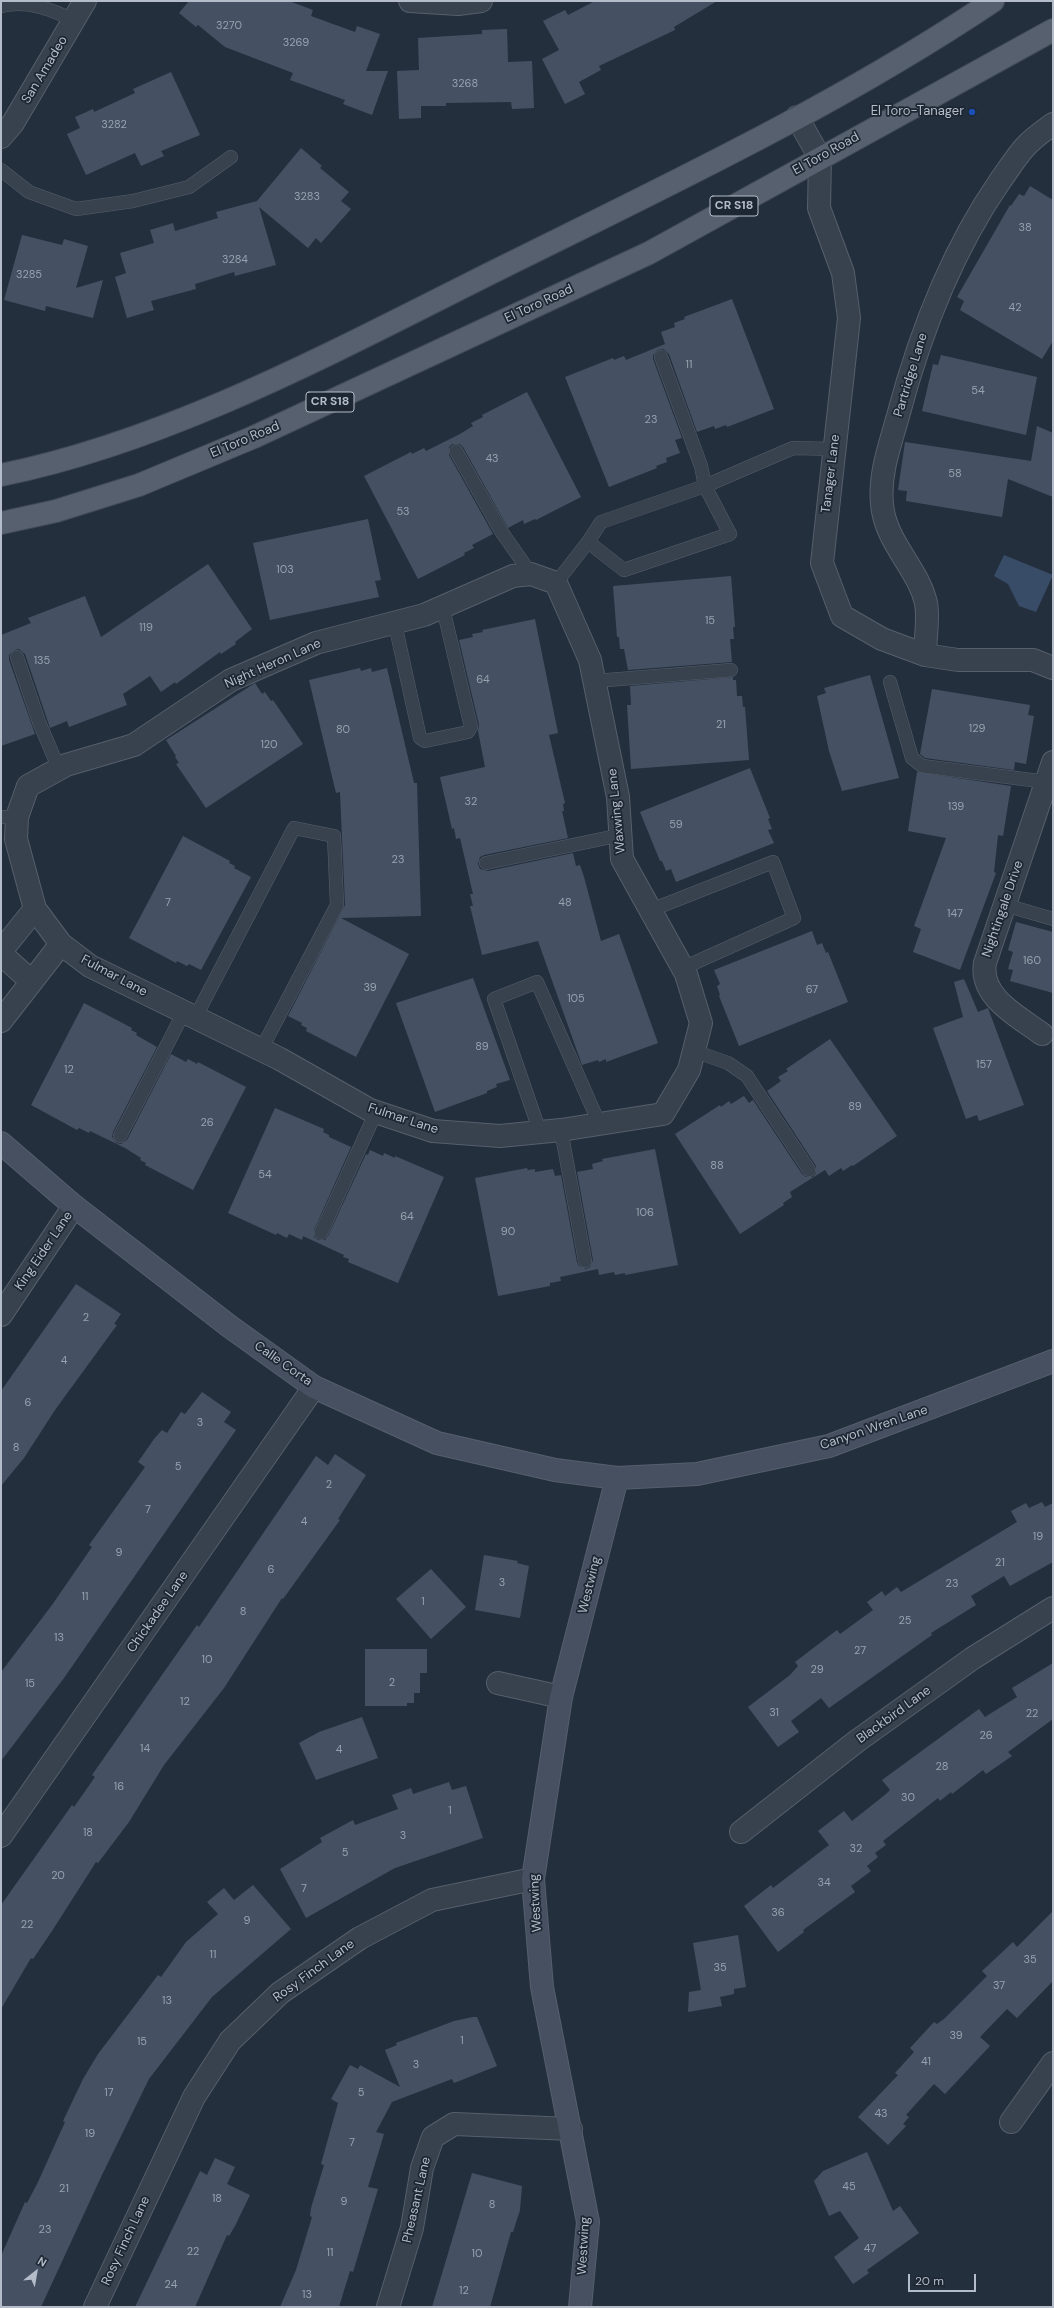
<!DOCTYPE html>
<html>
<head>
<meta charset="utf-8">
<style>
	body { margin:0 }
	#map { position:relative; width:1054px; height:2308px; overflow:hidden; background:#242f3e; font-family:"DM Sans",sans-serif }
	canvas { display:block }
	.frame { position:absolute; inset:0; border:2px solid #b4bcc9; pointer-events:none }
	.north { position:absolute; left:16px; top:2252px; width:40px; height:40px; -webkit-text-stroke:3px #1d2633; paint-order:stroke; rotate:31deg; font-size:11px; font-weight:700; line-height:16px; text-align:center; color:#b4bcc9 }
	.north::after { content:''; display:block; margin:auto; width:14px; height:18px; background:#b4bcc9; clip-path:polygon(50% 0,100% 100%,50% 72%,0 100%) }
	.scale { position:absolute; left:908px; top:2274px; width:68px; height:18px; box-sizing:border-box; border:2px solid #b4bcc9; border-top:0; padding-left:5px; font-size:12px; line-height:14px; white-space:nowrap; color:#b4bcc9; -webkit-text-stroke:3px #1d2633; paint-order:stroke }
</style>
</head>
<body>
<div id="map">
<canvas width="1054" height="2308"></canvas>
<div class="frame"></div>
<div class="north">N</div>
<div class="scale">20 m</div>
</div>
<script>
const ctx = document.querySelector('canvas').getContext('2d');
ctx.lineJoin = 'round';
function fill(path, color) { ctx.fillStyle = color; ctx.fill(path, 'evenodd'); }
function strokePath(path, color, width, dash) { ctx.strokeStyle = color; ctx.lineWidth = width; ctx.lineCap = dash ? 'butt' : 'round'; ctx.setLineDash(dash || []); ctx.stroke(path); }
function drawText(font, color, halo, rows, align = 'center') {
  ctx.font = font + ' "DM Sans",sans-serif'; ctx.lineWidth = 3.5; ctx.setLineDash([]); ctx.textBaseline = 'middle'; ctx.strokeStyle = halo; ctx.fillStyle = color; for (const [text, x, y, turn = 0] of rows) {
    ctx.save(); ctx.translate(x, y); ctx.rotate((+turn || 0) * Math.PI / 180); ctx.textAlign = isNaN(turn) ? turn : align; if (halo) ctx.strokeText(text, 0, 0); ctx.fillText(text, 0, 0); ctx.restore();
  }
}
const water = new Path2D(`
	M 1004,555 L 1053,575 L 1036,612 L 1019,606 L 1008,584 L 994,576 Z`);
const building = new Path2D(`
	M 189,1 L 289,1 L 313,10 L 311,16 L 355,32 L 357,26 L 380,34 L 366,71 L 388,71 L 372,115 L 343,104 L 345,100 L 290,80 L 293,73 L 225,47 L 198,25 L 196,27 L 179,13 Z
	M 595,1 L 717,1 L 674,27 L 675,30 L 599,66 L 601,70 L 579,82 L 585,94 L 565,104 L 542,59 L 559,50 L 543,21 L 565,10 L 568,15 Z
	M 507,29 L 508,62 L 532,61 L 534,108 L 512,109 L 511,102 L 446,103 L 446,106 L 421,106 L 421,118 L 399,119 L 397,71 L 419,70 L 418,38 L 482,34 L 482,30 Z
	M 171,72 L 200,135 L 161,151 L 164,156 L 141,166 L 135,153 L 86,175 L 67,134 L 80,128 L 75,117 L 93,109 L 94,112 L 135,93 L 133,89 Z
	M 301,148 L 322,166 L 320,168 L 349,192 L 341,201 L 351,209 L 321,243 L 316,238 L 308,248 L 259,207 L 276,265 L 235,276 L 234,272 L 195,284 L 196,289 L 151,301 L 154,310 L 127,318 L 115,277 L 126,273 L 120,253 L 154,243 L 150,230 L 173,223 L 175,231 L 218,218 L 216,212 L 257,201 Z
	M 1030,186 L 1053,200 L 1053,341 L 1042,359 L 960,310 L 964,301 L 957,297 L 1010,205 L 1011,206 L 1019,194 L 1024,196 Z
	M 22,235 L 62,245 L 64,239 L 88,246 L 76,288 L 103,280 L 93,318 L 46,306 L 45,311 L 4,300 Z
	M 732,299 L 774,409 L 727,427 L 726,425 L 715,429 L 714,426 L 697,432 L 669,354 L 663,349 L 658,350 L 653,355 L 653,359 L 682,438 L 675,440 L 680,453 L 666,458 L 667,462 L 656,466 L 657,468 L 609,487 L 565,377 L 613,358 L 614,360 L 624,356 L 626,360 L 665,344 L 661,332 L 675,327 L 674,323 L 685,319 L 684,317 Z
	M 941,355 L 1037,377 L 1026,435 L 922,411 L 933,364 L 938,365 Z
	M 527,392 L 581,497 L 536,520 L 535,519 L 524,524 L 523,520 L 508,528 L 463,447 L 460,444 L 452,444 L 449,447 L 449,455 L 493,534 L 472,545 L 474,548 L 464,553 L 465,555 L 418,579 L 364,476 L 411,452 L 412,454 L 424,448 L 426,451 L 460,434 L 473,426 L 471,423 L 483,417 L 482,415 Z
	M 1037,426 L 1053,433 L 1053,497 L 1008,479 L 1002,517 L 906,501 L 907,491 L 898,490 L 905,442 L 1031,461 Z
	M 368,519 L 381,580 L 375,581 L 379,597 L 270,620 L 253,543 Z
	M 208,564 L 252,629 L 235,642 L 236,644 L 221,654 L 220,652 L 176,684 L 175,682 L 161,692 L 150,676 L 123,694 L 127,705 L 69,727 L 67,721 L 50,728 L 25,654 L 19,649 L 14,650 L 9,655 L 9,660 L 35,734 L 1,746 L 1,635 L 31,623 L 28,618 L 85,596 L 101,637 Z
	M 731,576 L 735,627 L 733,627 L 734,639 L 730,639 L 732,662 L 628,670 L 624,649 L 620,649 L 619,637 L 617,637 L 613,586 Z
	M 535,619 L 558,733 L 549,735 L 565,803 L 563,804 L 564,811 L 562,811 L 568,838 L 484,855 L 480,857 L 478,864 L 480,869 L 488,871 L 573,853 L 576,866 L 580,865 L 584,877 L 601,941 L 619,934 L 658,1043 L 606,1062 L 606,1059 L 599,1062 L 598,1060 L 582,1065 L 538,941 L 482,955 L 470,906 L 473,906 L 470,894 L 473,894 L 460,838 L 456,839 L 454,828 L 452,829 L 440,777 L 485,767 L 478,731 L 479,725 L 459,640 L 473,637 L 472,634 L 483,632 L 482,630 Z
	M 360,668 L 361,671 L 371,668 L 372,672 L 387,668 L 414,783 L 417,783 L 421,916 L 341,918 L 409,954 L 356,1057 L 306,1031 L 307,1028 L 301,1025 L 302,1023 L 288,1016 L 345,905 L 340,792 L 336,793 L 309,680 Z
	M 870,675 L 899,778 L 842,791 L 829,751 L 817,696 L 826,693 L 824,688 Z
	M 733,677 L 733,680 L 736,680 L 737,696 L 742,696 L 743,707 L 745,707 L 749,760 L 631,769 L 627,705 L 631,705 L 630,686 Z
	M 255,683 L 262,694 L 265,692 L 271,701 L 273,700 L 303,744 L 206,808 L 176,764 L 179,763 L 175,757 L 176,756 L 166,740 Z
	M 932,689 L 1030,705 L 1028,715 L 1034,716 L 1026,764 L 1015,762 L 1014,770 L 925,758 L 920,754 Z
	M 750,768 L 770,818 L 768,819 L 772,829 L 768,830 L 774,843 L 676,882 L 671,869 L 666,871 L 662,861 L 660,861 L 640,812 Z
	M 917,772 L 1011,786 L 1003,836 L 998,835 L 994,872 L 996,873 L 960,970 L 913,952 L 921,929 L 914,926 L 946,838 L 908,831 Z
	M 183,836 L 230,861 L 229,863 L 235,866 L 234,868 L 251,877 L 201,970 L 189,964 L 187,966 L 177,961 L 176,963 L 129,938 Z
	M 1016,922 L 1053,932 L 1053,993 L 1010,981 L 1013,970 L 1008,969 L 1013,952 L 1008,950 Z
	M 812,931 L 817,945 L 822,943 L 826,953 L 828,952 L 848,1002 L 739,1046 L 719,996 L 720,995 L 717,986 L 720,984 L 714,970 Z
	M 473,978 L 510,1080 L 496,1084 L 497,1087 L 487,1091 L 487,1093 L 435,1112 L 396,1003 Z
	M 964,979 L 978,1012 L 988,1008 L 1024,1105 L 979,1121 L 977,1115 L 966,1119 L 933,1028 L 963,1017 L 954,982 Z
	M 84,1003 L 132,1028 L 131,1030 L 137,1033 L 136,1035 L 157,1047 L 113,1132 L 112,1137 L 116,1143 L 121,1144 L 127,1140 L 171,1054 L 186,1062 L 188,1059 L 197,1064 L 198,1062 L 246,1087 L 193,1190 L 145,1165 L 146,1163 L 140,1160 L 141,1158 L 125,1148 L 90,1131 L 89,1133 L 79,1128 L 77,1130 L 31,1105 Z
	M 830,1039 L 897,1136 L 853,1166 L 852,1165 L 843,1171 L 841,1168 L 829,1176 L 825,1170 L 790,1192 L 792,1197 L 783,1203 L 784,1205 L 740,1234 L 675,1134 L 720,1105 L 721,1107 L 729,1101 L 731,1104 L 744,1096 L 749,1103 L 753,1100 L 802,1174 L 806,1177 L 813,1177 L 816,1173 L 816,1166 L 767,1091 L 781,1081 L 778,1077 L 788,1071 L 786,1069 Z
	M 275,1108 L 324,1129 L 323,1132 L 329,1135 L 329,1137 L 351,1147 L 314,1230 L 314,1237 L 318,1240 L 325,1240 L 328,1236 L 366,1154 L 368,1155 L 370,1150 L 383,1156 L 384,1153 L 395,1158 L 395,1156 L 444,1177 L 398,1283 L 348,1262 L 349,1259 L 343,1257 L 344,1255 L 303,1236 L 302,1240 L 289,1234 L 287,1238 L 277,1233 L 276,1235 L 228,1213 Z
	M 655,1149 L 678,1265 L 625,1275 L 625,1273 L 615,1275 L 614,1272 L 599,1275 L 598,1269 L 560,1277 L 561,1281 L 550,1283 L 550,1286 L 498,1296 L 475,1178 L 527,1168 L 528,1170 L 535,1169 L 535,1172 L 553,1169 L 555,1176 L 561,1175 L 577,1262 L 579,1266 L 586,1269 L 590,1267 L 593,1260 L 577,1172 L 593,1169 L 592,1164 L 603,1161 L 602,1159 Z
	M 76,1284 L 121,1314 L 114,1324 L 117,1325 L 55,1410 L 24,1458 L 1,1486 L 1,1391 Z
	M 202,1392 L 231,1412 L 224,1422 L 236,1430 L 64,1678 L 1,1761 L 1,1672 L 52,1605 L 92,1547 L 89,1545 L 145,1467 L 138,1462 L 154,1439 L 162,1430 L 167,1433 L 181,1412 L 185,1414 Z
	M 335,1454 L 366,1475 L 338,1519 L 340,1520 L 283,1599 L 282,1598 L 224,1688 L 164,1765 L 129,1822 L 98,1863 L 96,1862 L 52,1931 L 33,1959 L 31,1958 L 1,2009 L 1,1905 L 72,1805 L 74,1807 L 95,1777 L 92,1775 L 197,1625 L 199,1627 L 316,1456 L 328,1465 Z
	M 1042,1502 L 1045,1507 L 1053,1503 L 1053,1562 L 1010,1586 L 1004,1576 L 971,1596 L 976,1605 L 931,1633 L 932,1635 L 829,1708 L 821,1698 L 791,1721 L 799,1732 L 778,1747 L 748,1707 L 790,1675 L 798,1666 L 795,1662 L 837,1630 L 840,1634 L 873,1610 L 867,1602 L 882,1591 L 885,1596 L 897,1587 L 901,1592 L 1017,1522 L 1011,1511 L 1026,1503 L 1029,1508 Z
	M 484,1555 L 518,1561 L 517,1563 L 529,1566 L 520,1618 L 475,1610 Z
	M 431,1569 L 466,1607 L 431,1639 L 396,1599 Z
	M 365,1649 L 427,1649 L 427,1673 L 420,1673 L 420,1693 L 414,1693 L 414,1703 L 407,1703 L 407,1706 L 365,1706 Z
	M 1053,1663 L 1053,1719 L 1008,1752 L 1012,1756 L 986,1774 L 983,1770 L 952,1794 L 951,1792 L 940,1801 L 938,1798 L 883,1841 L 886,1845 L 875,1853 L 878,1857 L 867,1866 L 871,1871 L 851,1886 L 855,1892 L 803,1930 L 804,1932 L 778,1952 L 744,1906 L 771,1885 L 773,1888 L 829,1845 L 818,1831 L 844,1811 L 852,1821 L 886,1794 L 890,1790 L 882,1780 L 979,1709 L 985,1717 L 1017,1697 L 1012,1688 Z
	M 362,1717 L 378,1758 L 316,1780 L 299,1743 L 319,1732 Z
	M 449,1782 L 452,1790 L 466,1786 L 483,1838 L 395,1868 L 306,1918 L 280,1869 L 322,1842 L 320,1838 L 353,1820 L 355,1825 L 398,1809 L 392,1795 L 411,1788 L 413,1794 Z
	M 253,1885 L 291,1929 L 212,1997 L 149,2079 L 101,2177 L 41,2307 L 1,2307 L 1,2256 L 25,2202 L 27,2203 L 38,2182 L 65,2122 L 63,2121 L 83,2079 L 98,2054 L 158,1975 L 161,1977 L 186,1942 L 218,1914 L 207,1902 L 224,1888 L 234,1900 Z
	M 1053,1911 L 1053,1981 L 1017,2018 L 1007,2009 L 980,2037 L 990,2046 L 945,2094 L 934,2084 L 906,2115 L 909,2117 L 903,2124 L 906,2126 L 888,2145 L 858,2117 L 898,2075 L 895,2073 L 914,2052 L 910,2048 L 934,2022 L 937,2024 L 944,2019 L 987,1976 L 982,1971 L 1013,1942 L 1017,1947 Z
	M 738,1935 L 746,1987 L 734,1989 L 734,1994 L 720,1997 L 722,2006 L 688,2012 L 689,1992 L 701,1990 L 693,1943 Z
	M 473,2017 L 477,2017 L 497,2066 L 454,2083 L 452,2079 L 392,2102 L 376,2132 L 384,2134 L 368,2187 L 378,2189 L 353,2272 L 350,2271 L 339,2307 L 280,2307 L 296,2270 L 312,2217 L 310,2216 L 311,2208 L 324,2165 L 321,2164 L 338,2103 L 331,2099 L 350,2065 L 358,2069 L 360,2065 L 400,2087 L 385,2050 L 397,2045 L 396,2043 L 454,2021 Z
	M 867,2152 L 893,2211 L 900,2206 L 919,2233 L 867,2270 L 869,2273 L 853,2284 L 834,2257 L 859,2238 L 840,2211 L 829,2216 L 814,2181 L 823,2171 Z
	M 215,2158 L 235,2167 L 227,2184 L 250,2195 L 235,2226 L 229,2236 L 227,2235 L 195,2307 L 135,2307 L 200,2171 L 207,2175 Z
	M 472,2173 L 522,2186 L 520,2210 L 513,2232 L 511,2232 L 490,2307 L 432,2307 Z`);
const lane = new Path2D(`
	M 1,6 C 28,0 51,9 75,21
	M 1,170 L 29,192 L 76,209 L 133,201 L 189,187 L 231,157
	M 661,357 L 701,466 L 705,486 L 793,448 L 834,449
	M 456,451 L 501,531 L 531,574
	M 556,583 L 588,542 L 624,570 L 730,534 L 705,486 L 601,522 L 588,542
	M 395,624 L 420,738 L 425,741 L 468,732 L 471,727 L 443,608
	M 17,657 L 39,722 L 59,769
	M 595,681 L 731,670
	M 890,682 L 912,758 L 922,766 L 1047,782
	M 1,817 L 17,817
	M 486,863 L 621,835
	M 1005,905 L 1053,919
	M 651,910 L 773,862 L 794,918 L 683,968
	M 195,1018 L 294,828 L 334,836 L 337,905 L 261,1050
	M 694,1051 L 728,1063 L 747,1076 L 809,1170
	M 561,1130 L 585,1261
	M 540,1132 L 494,999 L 537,982 L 599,1123
	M 120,1136 L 184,1012
	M 321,1233 L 376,1112`);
const street = new Path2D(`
	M 410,1 L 458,4 L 481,1
	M 797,117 L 820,158 L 819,208 L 843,273 L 849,318 L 822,563 L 842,616 L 882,639 L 925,655 L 958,660 L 1033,660 L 1053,668
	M 1,137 L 13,123 L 85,1
	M 531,574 L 556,583 L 590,660 L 618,797 L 622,859 L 686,974 L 701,1023 L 689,1070 L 663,1114 L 561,1130 L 500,1136 L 433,1131 L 370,1110 L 280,1059 L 90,966 L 61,944 L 35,909 L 16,839 L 17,817 L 28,786 L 66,765 L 134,745 L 231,680 L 316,643 L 424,615 L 513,576 Z
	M 925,655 C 925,639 929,619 926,603 C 918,568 885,542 882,504 C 879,474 890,445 898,416 C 920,333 951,252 1000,181 C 1008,170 1016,157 1025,147 C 1033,138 1043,131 1053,124
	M 1,951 L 35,909
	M 1,954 L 31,981
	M 1,1021 L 61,944
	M 1042,1034 C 1019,1017 979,997 985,963 L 1053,762
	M 1,1315 L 74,1206
	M 498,1683 L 561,1697
	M 741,1832 L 857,1741 L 973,1658 L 1053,1608
	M 1,1836 L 314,1387
	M 1011,2122 L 1053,2063
	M 95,2307 L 194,2097 L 230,2041 L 280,1993 L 360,1938 L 432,1900 L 533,1879
	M 388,2307 L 412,2228 L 422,2168 L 433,2137 L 454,2124 L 571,2129`);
const secondary = new Path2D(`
	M 1,1143 L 74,1206 L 229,1326 L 314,1387 L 437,1443 L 555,1470 L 617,1478 L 697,1474 L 829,1446 L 1053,1361
	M 580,2307 L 588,2222 L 542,1987 L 533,1879 L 561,1697 L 617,1478`);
const primary = new Path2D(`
	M 1,475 C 174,440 344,346 501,268 C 668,185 838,105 993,1
	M 1,523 L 56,511 L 139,485 L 254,437 L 649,253 L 1053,30`);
const markers = [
	[972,112,4,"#1a4fb4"]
];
const numberNames = [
	["3270",229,26],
	["3269",296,43],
	["3268",465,84],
	["3282",114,125],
	["3283",307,197],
	["38",1025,228],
	["3284",235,260],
	["3285",29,275],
	["42",1015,308],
	["11",689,365],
	["54",978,391],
	["23",651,420],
	["43",492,459],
	["58",955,474],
	["53",403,512],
	["103",285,570],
	["15",710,621],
	["119",146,628],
	["135",42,661],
	["64",483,680],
	["21",721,725],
	["129",977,729],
	["80",343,730],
	["120",269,745],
	["32",471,802],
	["139",956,807],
	["59",676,825],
	["23",398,860],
	["7",168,903],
	["48",565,903],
	["147",955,914],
	["160",1032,961],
	["39",370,988],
	["67",812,990],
	["105",576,999],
	["89",482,1047],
	["157",984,1065],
	["12",69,1070],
	["89",855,1107],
	["26",207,1123],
	["88",717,1166],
	["54",265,1175],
	["106",645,1213],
	["64",407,1217],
	["90",508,1232],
	["2",86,1318],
	["4",64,1361],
	["6",28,1403],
	["3",200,1423],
	["8",16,1448],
	["5",178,1467],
	["2",329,1485],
	["7",148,1510],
	["4",304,1522],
	["19",1038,1537],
	["9",119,1553],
	["21",1000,1563],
	["6",271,1570],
	["3",502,1583],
	["23",952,1584],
	["11",85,1597],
	["1",423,1602],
	["8",243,1612],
	["25",905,1621],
	["13",59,1638],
	["27",860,1651],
	["10",207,1660],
	["29",817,1670],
	["2",392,1683],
	["15",30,1684],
	["12",185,1702],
	["31",774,1713],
	["22",1032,1714],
	["26",986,1736],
	["14",145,1749],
	["4",339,1750],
	["28",942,1767],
	["16",119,1787],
	["30",908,1798],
	["1",450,1811],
	["18",88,1833],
	["3",403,1836],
	["32",856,1849],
	["5",345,1853],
	["20",58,1876],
	["34",824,1883],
	["7",304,1889],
	["36",778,1913],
	["9",247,1921],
	["22",27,1925],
	["11",213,1955],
	["35",1030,1960],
	["35",720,1968],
	["37",999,1986],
	["13",167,2001],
	["39",956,2036],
	["1",462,2041],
	["15",142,2042],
	["41",926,2062],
	["3",416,2065],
	["17",109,2093],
	["5",361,2093],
	["43",881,2114],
	["19",90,2134],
	["7",352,2143],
	["45",849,2187],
	["21",64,2189],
	["18",217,2199],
	["9",344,2202],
	["8",492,2205],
	["23",45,2230],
	["47",870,2249],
	["22",193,2252],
	["11",330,2253],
	["10",477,2254],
	["24",171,2285],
	["12",464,2291],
	["13",307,2295]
];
const shields = [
	[734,206,48],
	[330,402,48]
];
const shieldNames = [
	["CR S18",734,206],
	["CR S18",330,402]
];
const streetNames = [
	["San Amadeo",45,70,-59],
	["El Toro Road",826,154,-29],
	["El Toro Road",539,304,-25],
	["Partridge Lane",911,375,-73],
	["El Toro Road",245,440,-23],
	["Tanager Lane",831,474,-83],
	["Night Heron Lane",273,664,-24],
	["Waxwing Lane",617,811,-96],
	["Nightingale Drive",1003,909,-71],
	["Fulmar Lane",114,976,28],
	["Fulmar Lane",403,1119,18],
	["King Eider Lane",44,1251,-56],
	["Calle Corta",283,1364,35],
	["Canyon Wren Lane",874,1428,-19],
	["Westwing",590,1585,-76],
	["Chickadee Lane",158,1612,-55],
	["Blackbird Lane",894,1715,-36],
	["Westwing",536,1903,-93],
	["Rosy Finch Lane",314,1971,-36],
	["Pheasant Lane",417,2200,-77],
	["Rosy Finch Lane",126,2241,-65],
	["Westwing",584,2246,-87]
];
const poiNames = [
	["El Toro-Tanager",964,112]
];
fill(water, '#394c67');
fill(building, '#455162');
strokePath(lane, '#565f6c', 14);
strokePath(street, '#565f6c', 24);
strokePath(secondary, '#565f6c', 24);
strokePath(primary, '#414a57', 24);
strokePath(lane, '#38414e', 13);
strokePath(street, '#38414e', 22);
strokePath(secondary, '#465061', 22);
strokePath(primary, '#56606e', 22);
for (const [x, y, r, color] of markers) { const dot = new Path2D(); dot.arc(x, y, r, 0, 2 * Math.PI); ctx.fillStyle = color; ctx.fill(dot); strokePath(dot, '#1d2633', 1.5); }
drawText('11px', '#98a1af', null, numberNames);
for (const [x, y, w] of shields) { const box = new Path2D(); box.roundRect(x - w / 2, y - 10, w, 20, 3); ctx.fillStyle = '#1d2633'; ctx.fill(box); strokePath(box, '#b4bcc9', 1); }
drawText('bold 12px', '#b4bcc9', null, shieldNames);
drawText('13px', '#b4bcc9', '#1d2633', streetNames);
drawText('13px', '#b4bcc9', '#1d2633', poiNames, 'right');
</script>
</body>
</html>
